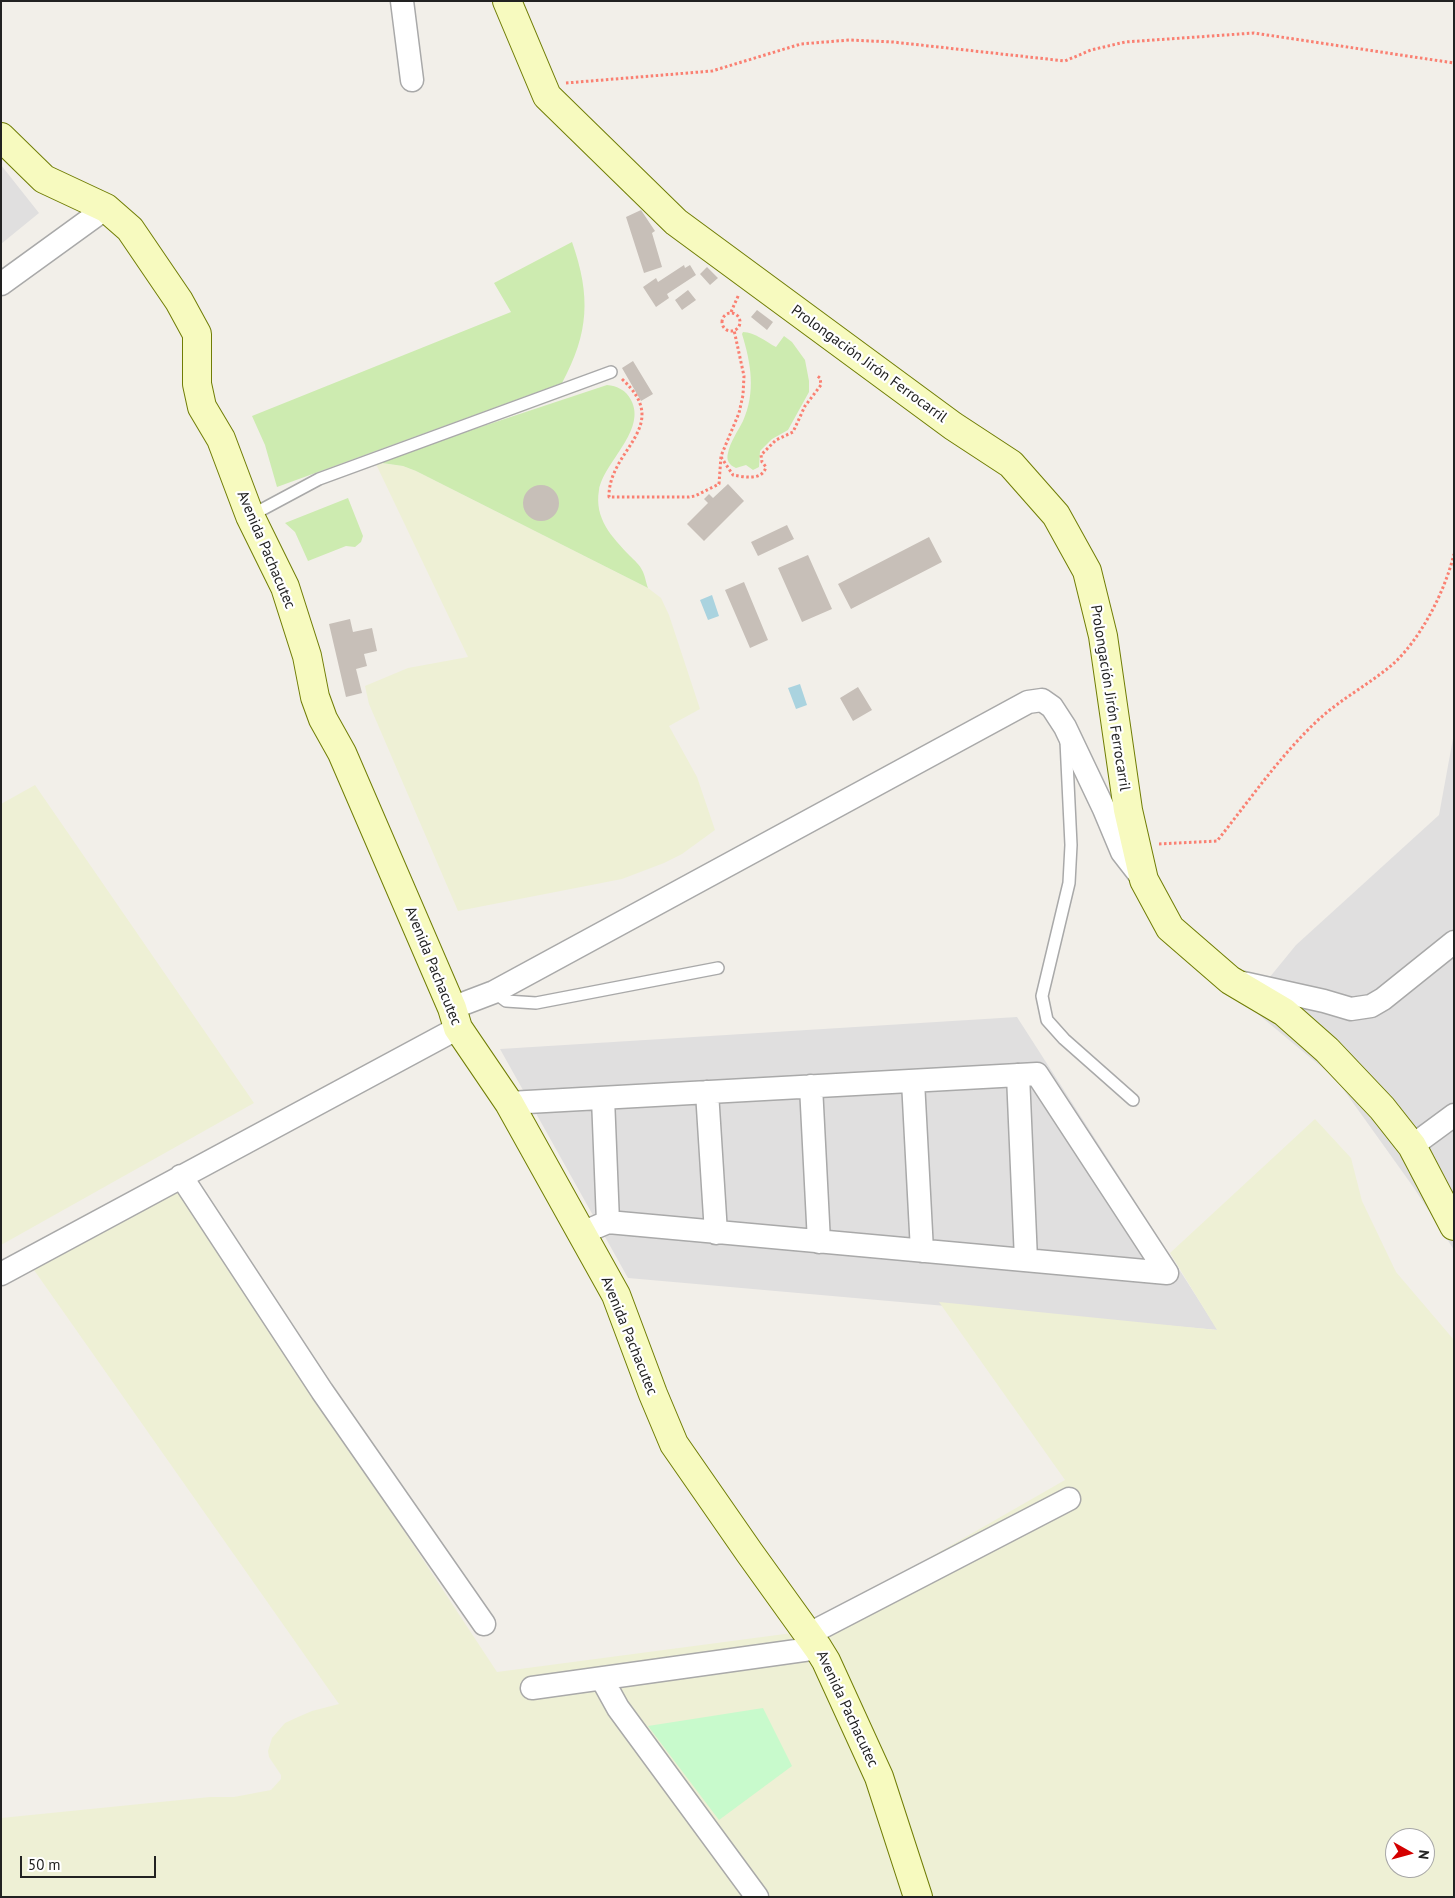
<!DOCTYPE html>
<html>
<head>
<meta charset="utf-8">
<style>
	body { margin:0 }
	#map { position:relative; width:1455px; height:1898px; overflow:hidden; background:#f2efe9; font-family:"PT Sans",sans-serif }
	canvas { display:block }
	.frame { position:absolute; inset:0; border:2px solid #222; pointer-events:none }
	.north { position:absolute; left:1385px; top:1828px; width:50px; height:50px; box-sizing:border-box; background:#fff; border:1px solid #a7a7a7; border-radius:50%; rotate:97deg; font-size:14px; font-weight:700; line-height:20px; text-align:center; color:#222 }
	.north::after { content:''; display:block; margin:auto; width:18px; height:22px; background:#d40000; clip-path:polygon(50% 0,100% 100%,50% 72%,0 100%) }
	.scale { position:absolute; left:20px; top:1856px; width:136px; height:22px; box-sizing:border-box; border:2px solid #222; border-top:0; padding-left:6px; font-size:15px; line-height:18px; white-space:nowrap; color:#222; -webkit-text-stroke:4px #fff; paint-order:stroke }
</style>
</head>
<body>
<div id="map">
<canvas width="1455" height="1898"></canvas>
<div class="frame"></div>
<div class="north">N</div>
<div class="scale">50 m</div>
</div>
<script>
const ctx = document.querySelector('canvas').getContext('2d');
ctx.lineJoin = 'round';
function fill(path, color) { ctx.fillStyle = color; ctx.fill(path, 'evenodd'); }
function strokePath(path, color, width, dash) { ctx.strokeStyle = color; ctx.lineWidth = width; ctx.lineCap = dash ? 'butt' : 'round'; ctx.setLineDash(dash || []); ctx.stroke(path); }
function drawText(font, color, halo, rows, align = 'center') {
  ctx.font = font + ' "PT Sans",sans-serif'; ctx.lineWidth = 4.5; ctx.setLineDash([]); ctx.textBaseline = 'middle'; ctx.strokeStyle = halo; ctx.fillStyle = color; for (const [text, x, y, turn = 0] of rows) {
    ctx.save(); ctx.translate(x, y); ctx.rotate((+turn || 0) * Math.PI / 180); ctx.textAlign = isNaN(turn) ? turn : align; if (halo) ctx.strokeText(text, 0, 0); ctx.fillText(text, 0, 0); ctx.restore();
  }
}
const residential = new Path2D(`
	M 1,165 L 39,213 L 1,244 Z
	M 1454,733 L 1454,1250 L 1414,1188 L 1336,1079 L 1247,1005 L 1296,945 L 1439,815 Z
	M 1017,1017 L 1218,1330 L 628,1278 L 500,1049 Z`);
const farmland = new Path2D(`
	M 375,462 L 403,466 L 416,471 L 648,588 L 661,598 L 669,615 L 700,709 L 669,726 L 697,777 L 715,830 L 682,854 L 664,863 L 622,879 L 458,911 L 369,704 L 365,686 L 408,668 L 468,657 Z
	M 35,785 L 254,1103 L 1,1245 L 1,804 Z
	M 1315,1119 L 1351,1158 L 1362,1201 L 1396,1272 L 1454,1340 L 1454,1897 L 1,1897 L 1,1818 L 210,1797 L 234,1797 L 271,1790 L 281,1779 L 281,1775 L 269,1757 L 268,1751 L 272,1738 L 285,1723 L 298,1717 L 312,1711 L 339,1704 L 34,1270 L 180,1191 L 497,1672 L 800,1632 L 1065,1480 L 939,1302 L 1217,1330 L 1170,1253 ZM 1395,1838 L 1425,1838 L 1425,1868 L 1395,1868 Z`);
const grass = new Path2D(`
	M 572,242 C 591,296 589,333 562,383 L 277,487 L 265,445 L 252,416 L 511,312 L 494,283 Z
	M 743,332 C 755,332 766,342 776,347 L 784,336 L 792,342 L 805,360 L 809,381 L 809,392 L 788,430 L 772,439 L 760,451 L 759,467 L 753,470 L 746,465 L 736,468 C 729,465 726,460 728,453 C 730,442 738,431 743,421 C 756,392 751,363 742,334 Z
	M 607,385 C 617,386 626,390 631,400 C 647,430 604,462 599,490 C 594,519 612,537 630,556 C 634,560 640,565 642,570 C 645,575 646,583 648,588 L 416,471 L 403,466 L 375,462 Z
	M 348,498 L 363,536 L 361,542 L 355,547 L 346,546 L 308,561 L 295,532 L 285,523 Z`);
const park = new Path2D(`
	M 763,1708 L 792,1766 L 719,1820 L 648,1726 Z`);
const water = new Path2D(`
	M 712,595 L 719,616 L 708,620 L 700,600 Z
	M 800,684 L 807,705 L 796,709 L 788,688 Z`);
const building = new Path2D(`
	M 641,210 L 655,231 L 652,233 L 662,267 L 644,273 L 626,217 Z
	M 684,265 L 685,268 L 690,265 L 696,275 L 667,294 L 669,298 L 656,307 L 643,287 L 656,278 L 658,282 Z
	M 707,267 L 718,278 L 710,285 L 700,274 Z
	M 688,290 L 696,300 L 682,310 L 675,300 Z
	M 757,310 L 773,322 L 767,330 L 751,317 Z
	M 633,361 L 653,394 L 641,401 L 622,368 Z
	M 728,484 L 744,501 L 704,541 L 687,524 L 708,503 L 704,499 L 709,494 L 713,498 Z
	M523 503a18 18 0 1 1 36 0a18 18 0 1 1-36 0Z
	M 787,525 L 794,539 L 758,556 L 751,542 Z
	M 929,537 L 942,562 L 851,609 L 838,584 Z
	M 808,555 L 832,609 L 802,622 L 778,568 Z
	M 744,582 L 768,640 L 750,648 L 725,590 Z
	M 350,619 L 353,632 L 372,628 L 377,651 L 364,654 L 367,666 L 356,669 L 362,693 L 346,697 L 329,624 Z
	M 858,687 L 872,710 L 853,721 L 840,698 Z`);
const path = new Path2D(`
	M 566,83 L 712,71 L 801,44 L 849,40 L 893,42 L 1065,61 L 1091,50 L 1125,42 L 1254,33 L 1454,63
	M 731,312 L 739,294
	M722 322a9 9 0 1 1 18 0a9 9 0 1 1-18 0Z
	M 622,379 C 674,427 608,449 609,497 L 689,497 L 695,496 L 719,484 L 721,456 L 739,413 L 743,395 L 744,376 L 734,330
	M 721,457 L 733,475 C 744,477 762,481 766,467 L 762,462 L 761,455 L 776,440 L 793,432 L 805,406 L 821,385 L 820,378 L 816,375
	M 1159,844 L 1217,841 C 1249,801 1279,757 1316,722 C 1339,700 1368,685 1392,665 C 1421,639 1445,591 1454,554`);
const lane = new Path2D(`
	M 250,516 L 319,479 L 611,372
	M 1066,741 L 1071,845 L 1069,883 L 1042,996 L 1047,1020 L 1064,1039 L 1133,1100
	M 494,992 L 506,1001 L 536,1003 L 718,968`);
const street = new Path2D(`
	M 402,1 L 412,80
	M 1,284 L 106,208
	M 1243,983 L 1324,1001 L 1351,1009 L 1371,1006 L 1383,999 L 1454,942
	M 452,1008 L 494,992 L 1028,702 L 1042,700 L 1052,707 L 1065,727 L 1104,809 L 1122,852 L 1143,879
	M 1018,1075 L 1026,1260
	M 913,1081 L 922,1251
	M 811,1086 L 819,1242
	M 707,1092 L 716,1233
	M 603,1098 L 608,1222
	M 509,1103 L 1037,1074 L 1167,1273
	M 1412,1146 L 1454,1115
	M 181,1176 L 322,1391 L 484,1624
	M 582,1233 L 608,1222 L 1167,1273
	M 1,1274 L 458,1028
	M 809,1634 L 1069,1499
	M 602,1679 L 618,1708 L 757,1897
	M 532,1688 L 818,1648`);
const secondary = new Path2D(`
	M 507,1 L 547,96 L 676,222 L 953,426 L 1011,464 L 1056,515 L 1087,571 L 1103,636 L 1128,810 L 1144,880 L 1170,928 L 1230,980 L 1284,1012 L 1327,1050 L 1382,1108 L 1412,1146 L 1454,1226
	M 1,137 L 44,179 L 106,208 L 130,229 L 179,301 L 197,334 L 197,384 L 202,407 L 221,439 L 250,516 L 285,587 L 307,656 L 315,697 L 323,719 L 342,753 L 452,1008 L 458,1028 L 509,1103 L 616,1295 L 653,1394 L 674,1444 L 749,1552 L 818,1648 L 826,1661 L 879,1777 L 918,1897`);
const streetNames = [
	["Prolongación Jirón Ferrocarril",869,364,36],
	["Avenida Pachacutec",266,550,67],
	["Prolongación Jirón Ferrocarril",1110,698,81],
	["Avenida Pachacutec",433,966,68],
	["Avenida Pachacutec",629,1336,68],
	["Avenida Pachacutec",847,1709,65]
];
fill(residential, '#e0dfdf');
fill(farmland, '#eef0d5');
fill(grass, '#cdebb0');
fill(park, '#c8facc');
fill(water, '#aad3df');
fill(building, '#c7bfb8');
strokePath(lane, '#a9a9a9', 14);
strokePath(street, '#a9a9a9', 25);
strokePath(secondary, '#707d05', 30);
strokePath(path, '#fa8072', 3, [2.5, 2.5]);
strokePath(lane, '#fff', 11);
strokePath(street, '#fff', 22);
strokePath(secondary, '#f7fabf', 28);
drawText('15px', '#222', '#fff', streetNames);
</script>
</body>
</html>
